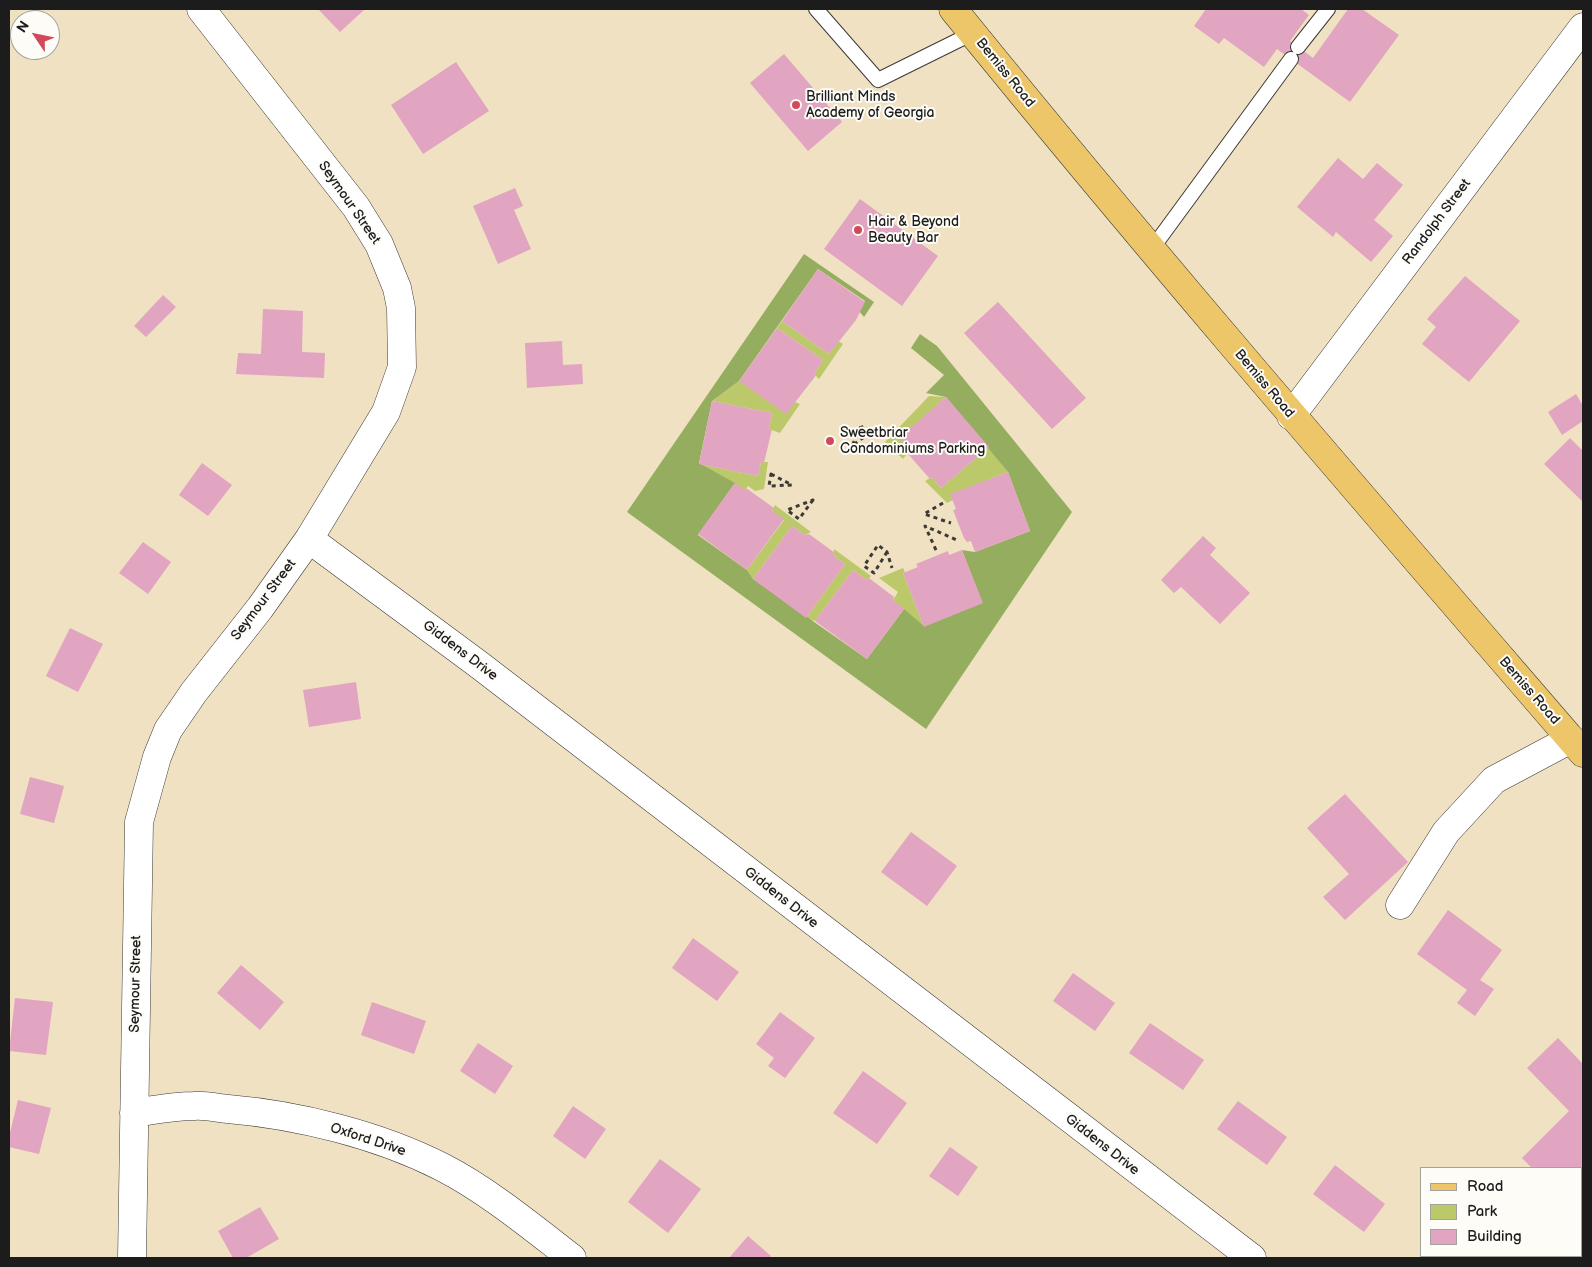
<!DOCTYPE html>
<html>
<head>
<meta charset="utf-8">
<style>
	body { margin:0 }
	#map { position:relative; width:1592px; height:1267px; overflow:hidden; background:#f0e1c2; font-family:"Balsamiq Sans",sans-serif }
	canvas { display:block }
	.frame { position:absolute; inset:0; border:10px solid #1c1c1c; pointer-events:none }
	.legend { position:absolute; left:1420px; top:1167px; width:162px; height:90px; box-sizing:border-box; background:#fdfcf7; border:1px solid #a3a29f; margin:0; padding:6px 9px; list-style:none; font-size:15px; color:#1c1c1c }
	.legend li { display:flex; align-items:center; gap:10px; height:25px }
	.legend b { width:25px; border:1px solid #a3a29f }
	.north { position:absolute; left:10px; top:10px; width:50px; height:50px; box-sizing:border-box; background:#fdfcf7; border:1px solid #a3a29f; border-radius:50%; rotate:304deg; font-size:14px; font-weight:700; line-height:20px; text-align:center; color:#1c1c1c }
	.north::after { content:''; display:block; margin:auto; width:18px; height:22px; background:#d1495b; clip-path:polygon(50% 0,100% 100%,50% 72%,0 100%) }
</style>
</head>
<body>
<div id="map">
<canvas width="1592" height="1267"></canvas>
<div class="frame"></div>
<ul class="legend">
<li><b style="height:6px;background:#ecc669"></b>Road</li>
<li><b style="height:14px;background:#bcc96a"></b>Park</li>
<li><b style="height:14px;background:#e1a4c1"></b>Building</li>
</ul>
<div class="north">N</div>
</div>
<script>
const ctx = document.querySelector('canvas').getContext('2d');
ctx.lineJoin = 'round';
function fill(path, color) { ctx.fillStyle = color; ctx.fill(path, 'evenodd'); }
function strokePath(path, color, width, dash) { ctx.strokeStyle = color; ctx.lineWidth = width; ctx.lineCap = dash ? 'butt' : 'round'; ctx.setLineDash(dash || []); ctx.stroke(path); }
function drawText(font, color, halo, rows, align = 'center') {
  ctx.font = font + ' "Balsamiq Sans",sans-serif'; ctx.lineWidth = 4; ctx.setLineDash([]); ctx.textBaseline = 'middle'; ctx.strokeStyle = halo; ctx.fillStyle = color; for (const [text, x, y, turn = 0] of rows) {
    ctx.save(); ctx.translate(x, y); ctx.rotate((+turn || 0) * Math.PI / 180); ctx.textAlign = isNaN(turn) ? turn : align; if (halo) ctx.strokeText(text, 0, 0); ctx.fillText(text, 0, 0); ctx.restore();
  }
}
const green = new Path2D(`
	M 782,321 L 829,354 L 838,341 L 843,344 L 819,379 L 814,374 L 823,360 L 777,328 Z
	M 739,381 L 800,404 L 780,433 L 769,429 L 772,413 L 712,401 Z
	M 929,396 L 946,397 L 900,438 L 910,450 L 903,459 L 885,442 Z
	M 989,447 L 1008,472 L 951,494 L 953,500 L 947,503 L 925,481 L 932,477 L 941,488 Z
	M 761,462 L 768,462 L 764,489 L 755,491 L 748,486 L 745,490 L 699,464 L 758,476 Z
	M 775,505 L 811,532 L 805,535 L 792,526 L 753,579 L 747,570 L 784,520 L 772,511 Z
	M 834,549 L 871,576 L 867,580 L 853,570 L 815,621 L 806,618 L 845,564 L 833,555 Z
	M 903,568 L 905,572 L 903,573 L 924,627 L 893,600 L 898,592 L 879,578 Z`);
const forest = new Path2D(`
	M 804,254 L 874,302 L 864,317 L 859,311 L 865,301 L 818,269 L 739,381 L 712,401 L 699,463 L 735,483 L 698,535 L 747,570 L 753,579 L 867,659 L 904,609 L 924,626 L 982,603 L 962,550 L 975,552 L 1030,531 L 1008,472 L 946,397 L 926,393 L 944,375 L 911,348 L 920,334 L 937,346 L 1072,512 L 926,729 L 627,512 Z`);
const building = new Path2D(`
	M 318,9 L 365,9 L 340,32 Z
	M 1206,9 L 1301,9 L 1309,15 L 1290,41 L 1313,58 L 1348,9 L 1362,9 L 1399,35 L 1350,102 L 1277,49 L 1264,67 L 1224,38 L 1219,44 L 1194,26 Z
	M 784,54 L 842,122 L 808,151 L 750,83 Z
	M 456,62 L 489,111 L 423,154 L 391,105 Z
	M 1338,158 L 1363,179 L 1377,163 L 1403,185 L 1374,220 L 1393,236 L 1371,262 L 1336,232 L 1333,237 L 1297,207 Z
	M 515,188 L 523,206 L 514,210 L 531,249 L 498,264 L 473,206 Z
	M 860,199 L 938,256 L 902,306 L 824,249 Z
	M 818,269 L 865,302 L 856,320 L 829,354 L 782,321 Z
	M 1465,276 L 1520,321 L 1469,382 L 1422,344 L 1436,327 L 1427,319 Z
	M 163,295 L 176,307 L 146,337 L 134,326 Z
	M 998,302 L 1086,398 L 1052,429 L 964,333 Z
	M 263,309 L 303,311 L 302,352 L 325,353 L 324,378 L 236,374 L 238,353 L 261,354 Z
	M 777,328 L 823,360 L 814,374 L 816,375 L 814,378 L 786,414 L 739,381 Z
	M 562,341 L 563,365 L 582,364 L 583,384 L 527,388 L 525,343 Z
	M 1576,394 L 1583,406 L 1583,421 L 1562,435 L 1548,412 Z
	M 946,397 L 989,447 L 941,488 L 932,477 L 930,479 L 908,454 L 910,450 L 899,438 Z
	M 712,401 L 772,413 L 769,429 L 772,429 L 764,463 L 761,462 L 758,476 L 699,464 Z
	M 1570,438 L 1583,451 L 1583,502 L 1544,464 Z
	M 202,463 L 232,485 L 208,516 L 179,495 Z
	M 1008,472 L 1030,531 L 975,552 L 971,541 L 967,542 L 964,538 L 953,510 L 956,509 L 950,494 Z
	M 735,483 L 745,490 L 746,488 L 774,508 L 772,511 L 784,519 L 747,570 L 698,534 Z
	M 792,526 L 805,535 L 809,534 L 835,553 L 833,555 L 845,564 L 806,618 L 753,579 Z
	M 1203,536 L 1216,548 L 1210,555 L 1250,593 L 1220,624 L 1181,587 L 1174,593 L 1161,580 Z
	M 143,542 L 171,562 L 148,594 L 119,573 Z
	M 962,550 L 983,603 L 924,627 L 903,573 L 918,567 L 916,564 L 948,551 L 949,555 Z
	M 853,570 L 867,580 L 869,578 L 894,597 L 893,600 L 904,609 L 867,659 L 815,621 Z
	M 70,628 L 103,644 L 78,692 L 46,676 Z
	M 356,682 L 361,719 L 309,727 L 303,690 Z
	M 30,777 L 64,786 L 54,823 L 20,814 Z
	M 1345,794 L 1408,862 L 1345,920 L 1323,897 L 1349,874 L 1307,828 Z
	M 911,832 L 957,866 L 927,906 L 881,872 Z
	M 1448,910 L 1502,950 L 1480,980 L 1494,989 L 1475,1016 L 1457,1003 L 1467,990 L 1417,954 Z
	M 693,938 L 739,972 L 717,1001 L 672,968 Z
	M 241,965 L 284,1002 L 260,1030 L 217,993 Z
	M 1073,973 L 1115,1003 L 1095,1031 L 1053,1001 Z
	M 15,998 L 53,1002 L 46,1055 L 9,1051 Z
	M 372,1002 L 426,1021 L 414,1054 L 361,1035 Z
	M 780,1012 L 815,1038 L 785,1078 L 768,1066 L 774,1058 L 756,1044 Z
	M 1150,1023 L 1204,1060 L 1183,1090 L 1129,1053 Z
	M 1558,1038 L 1583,1064 L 1583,1170 L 1581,1172 L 1581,1168 L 1532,1168 L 1522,1158 L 1569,1111 L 1527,1068 Z
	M 478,1043 L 513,1066 L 495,1094 L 460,1071 Z
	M 863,1071 L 907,1103 L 877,1144 L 833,1113 Z
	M 18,1100 L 51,1108 L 39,1154 L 9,1147 L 9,1137 Z
	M 1238,1101 L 1287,1137 L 1267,1165 L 1217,1129 Z
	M 573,1106 L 606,1129 L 585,1159 L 553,1136 Z
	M 950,1147 L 978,1167 L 958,1196 L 929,1176 Z
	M 660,1159 L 701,1189 L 668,1233 L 628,1202 Z
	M 1335,1165 L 1385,1204 L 1364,1232 L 1313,1194 Z
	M 260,1207 L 279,1239 L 246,1258 L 233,1258 L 218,1231 Z
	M 748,1236 L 771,1256 L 768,1258 L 729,1258 Z`);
const path = new Path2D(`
	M 861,426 L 868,434 L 852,446 Z
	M 771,474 L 792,485 L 769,486 Z
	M 813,500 L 799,519 L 787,510 Z
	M 943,503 L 924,514 L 951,523
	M 936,550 L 925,526 L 959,541
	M 887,552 L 874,573 L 864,566 L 878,545 L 887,552 L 892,568`);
const lane = new Path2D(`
	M 816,9 L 878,80 L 973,33
	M 1298,47 L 1328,9
	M 1151,250 L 1291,59`);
const street = new Path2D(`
	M 1291,416 L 1583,27
	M 309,539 L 478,664 L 1252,1258
	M 1400,905 L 1446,832 L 1494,780 L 1571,739
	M 134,1113 C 154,1110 174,1106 194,1106 C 205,1105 217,1108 228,1109 C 299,1115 379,1135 442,1167 C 487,1190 532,1227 572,1258
	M 132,1258 L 139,822 L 157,757 L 168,730 L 194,692 L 260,608 L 309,539 L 386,412 L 402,367 L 401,308 L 397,288 L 379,244 L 356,207 L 201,9`);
const primary = new Path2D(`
	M 953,9 C 1158,262 1371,507 1583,753`);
const markers = [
	[796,105,5,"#d1495b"],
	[858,230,5,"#d1495b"],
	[830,441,5,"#d1495b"]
];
const streetNames = [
	["Bemiss Road",1005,73,51],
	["Seymour Street",349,203,55],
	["Randolph Street",1437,222,-53],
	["Bemiss Road",1264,384,50],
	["Seymour Street",264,600,-53],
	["Giddens Drive",460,651,37],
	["Bemiss Road",1529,691,49],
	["Giddens Drive",781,898,38],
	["Seymour Street",136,984,-89],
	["Oxford Drive",368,1140,18],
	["Giddens Drive",1102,1145,38]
];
const poiNames = [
	["Brilliant Minds",806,97],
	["Academy of Georgia",806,113],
	["Hair & Beyond",868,222],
	["Beauty Bar",868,238],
	["Sweetbriar",840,433],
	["Condominiums Parking",840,449]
];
fill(green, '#bcc96a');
fill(forest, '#95ad5e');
fill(building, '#e1a4c1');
strokePath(lane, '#3c3a35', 16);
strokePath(street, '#3c3a35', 29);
strokePath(primary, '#3c3a35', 29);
strokePath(path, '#3c3a35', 3, [4, 4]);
strokePath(lane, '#fff', 14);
strokePath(street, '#fff', 28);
strokePath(primary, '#ecc669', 28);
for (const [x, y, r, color] of markers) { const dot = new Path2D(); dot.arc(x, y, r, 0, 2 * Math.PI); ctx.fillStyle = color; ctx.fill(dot); strokePath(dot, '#fdfcf7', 2); }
drawText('14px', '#1c1c1c', '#fdfcf7', streetNames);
drawText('14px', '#1c1c1c', '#fdfcf7', poiNames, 'left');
</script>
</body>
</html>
